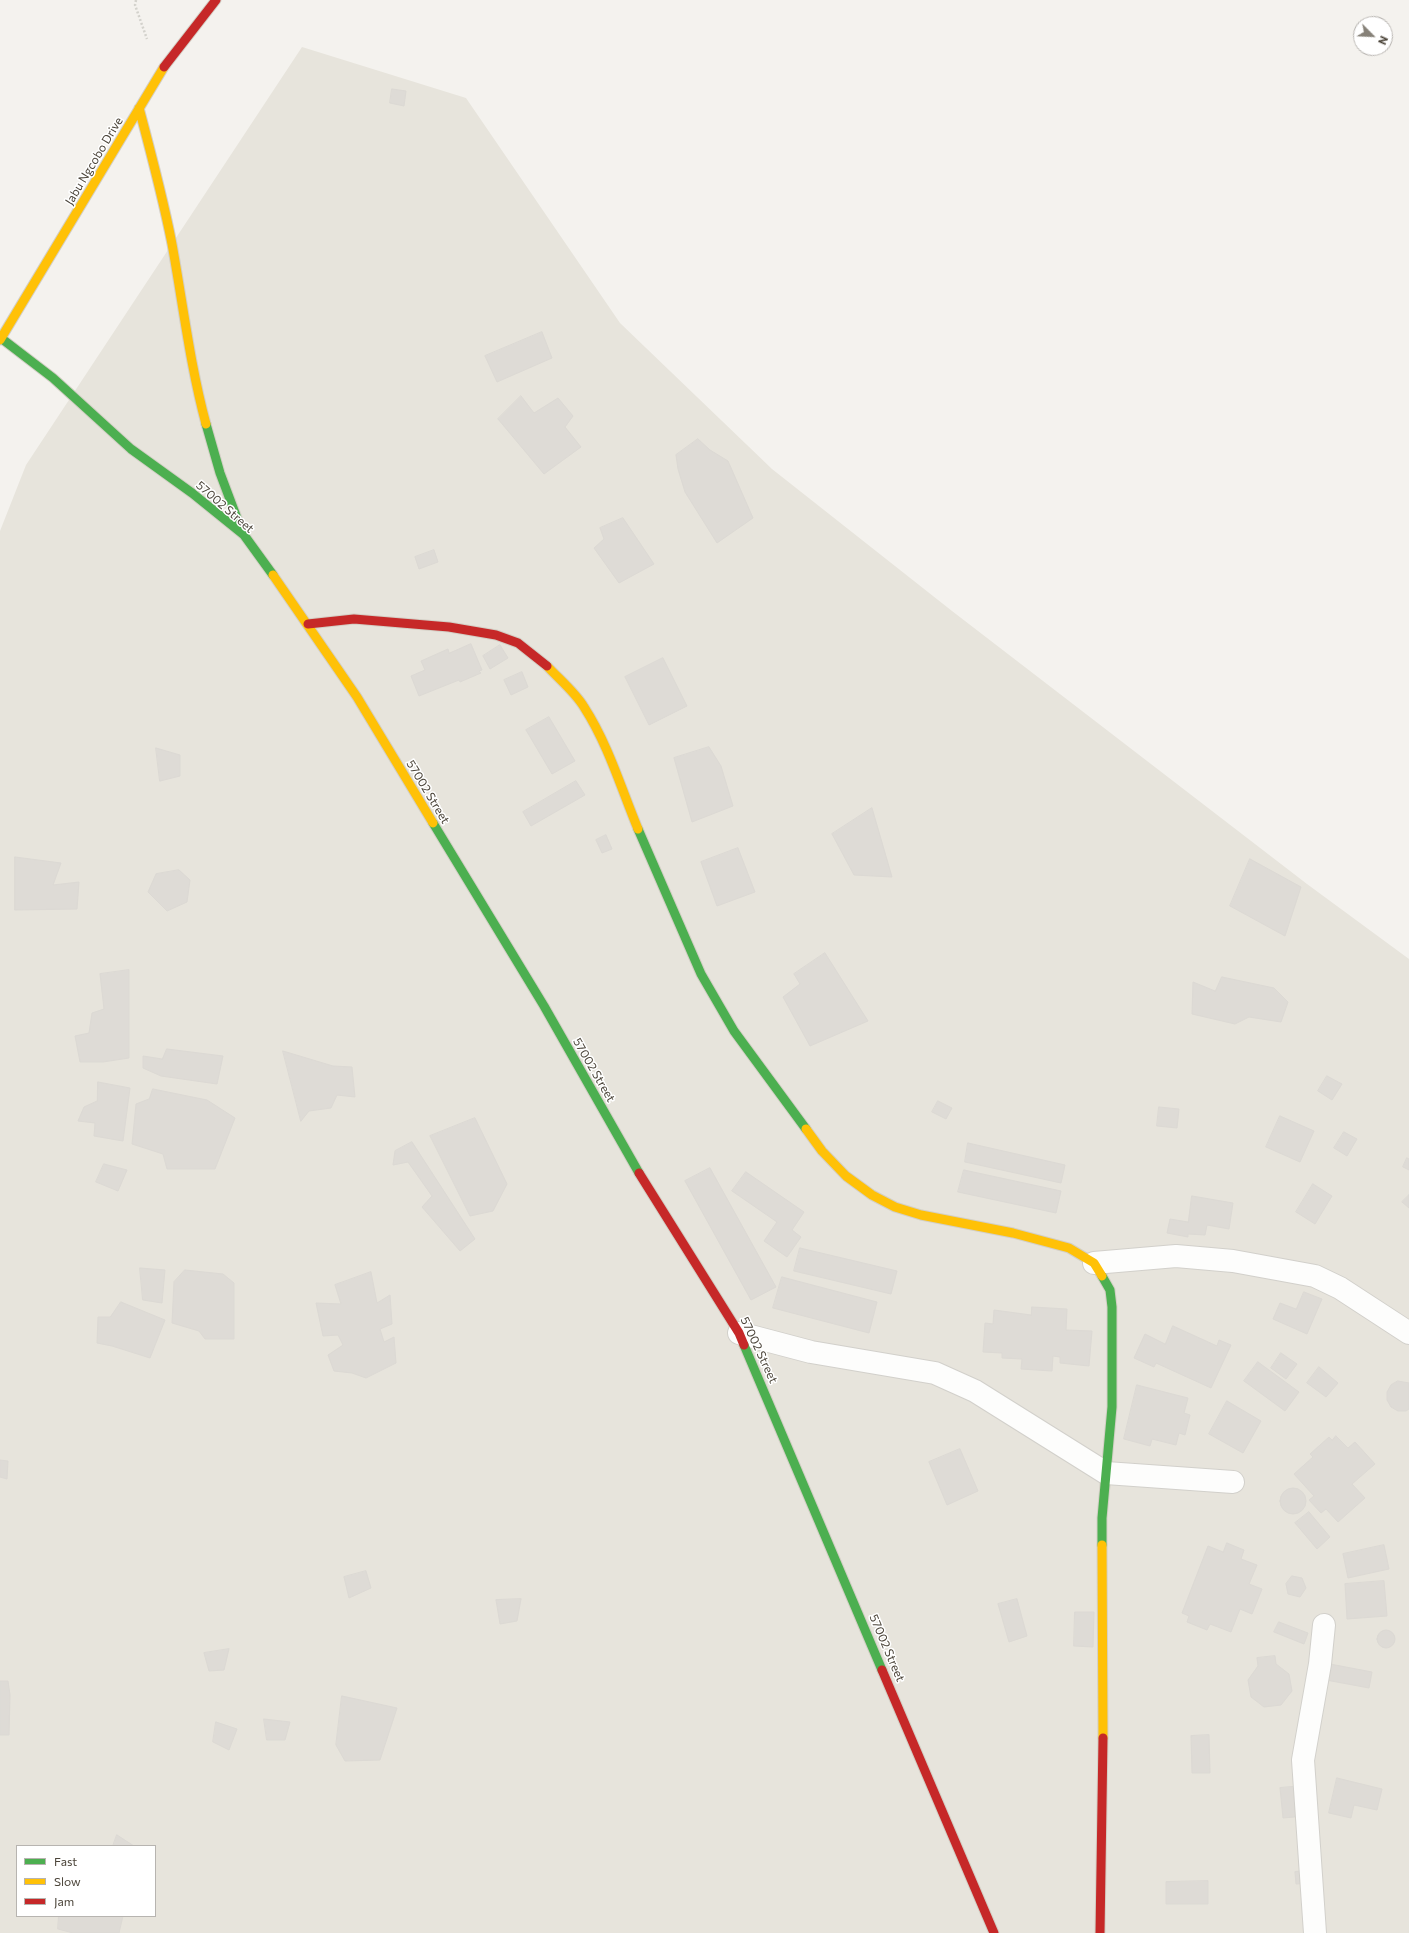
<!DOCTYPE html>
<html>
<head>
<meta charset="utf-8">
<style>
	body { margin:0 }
	#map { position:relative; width:1409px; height:1933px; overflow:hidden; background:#f4f2ee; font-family:Commissioner,sans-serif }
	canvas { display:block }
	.legend { position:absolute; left:16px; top:1845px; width:140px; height:72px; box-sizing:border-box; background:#fff; border:1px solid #b7b4b0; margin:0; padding:5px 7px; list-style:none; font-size:12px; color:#4b4439 }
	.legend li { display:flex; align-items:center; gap:8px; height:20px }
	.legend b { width:20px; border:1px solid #b7b4b0 }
	.north { position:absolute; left:1353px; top:16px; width:40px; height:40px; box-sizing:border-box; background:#fff; border:1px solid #b7b4b0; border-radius:50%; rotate:114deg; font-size:11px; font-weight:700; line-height:16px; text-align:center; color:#4b4439 }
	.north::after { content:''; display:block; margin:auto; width:14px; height:18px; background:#868178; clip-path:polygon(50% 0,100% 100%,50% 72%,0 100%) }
</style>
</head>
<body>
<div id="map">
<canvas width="1409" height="1933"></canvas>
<ul class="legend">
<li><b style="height:5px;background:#4caf50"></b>Fast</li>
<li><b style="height:5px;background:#ffc107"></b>Slow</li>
<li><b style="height:5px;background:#c62828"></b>Jam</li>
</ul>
<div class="north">N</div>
</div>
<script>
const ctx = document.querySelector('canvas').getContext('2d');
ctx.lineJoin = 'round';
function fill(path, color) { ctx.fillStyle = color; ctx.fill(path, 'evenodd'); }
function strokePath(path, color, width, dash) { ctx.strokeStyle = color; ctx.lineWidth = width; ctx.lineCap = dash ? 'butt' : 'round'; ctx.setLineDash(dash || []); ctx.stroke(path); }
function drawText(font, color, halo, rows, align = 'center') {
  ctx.font = font + ' Commissioner,sans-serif'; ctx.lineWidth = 3; ctx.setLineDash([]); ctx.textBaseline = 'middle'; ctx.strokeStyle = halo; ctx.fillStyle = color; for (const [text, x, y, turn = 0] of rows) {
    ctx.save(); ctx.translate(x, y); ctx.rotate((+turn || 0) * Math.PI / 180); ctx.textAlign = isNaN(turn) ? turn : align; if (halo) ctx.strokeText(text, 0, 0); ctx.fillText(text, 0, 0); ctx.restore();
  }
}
const residential = new Path2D(`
	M 302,47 L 466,98 L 620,323 L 772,469 L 952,611 L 1307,884 L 1409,959 L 1409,1933 L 0,1933 L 0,531 L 26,465 ZM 17,1846 L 155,1846 L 155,1916 L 17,1916 Z`);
const building = new Path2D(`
	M 392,89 L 406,91 L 404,106 L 390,103 Z
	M 542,332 L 552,358 L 497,382 L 485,356 Z
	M 521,396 L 534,413 L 558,398 L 573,416 L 565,427 L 581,447 L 544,474 L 498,419 Z
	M 698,439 L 710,450 L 728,461 L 753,518 L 717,543 L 685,492 L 678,469 L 676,455 Z
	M 623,518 L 654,564 L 619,583 L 594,548 L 604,539 L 600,528 Z
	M 434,550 L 438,562 L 419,569 L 415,557 Z
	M 471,644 L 482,670 L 479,671 L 481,673 L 460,682 L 459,680 L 419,696 L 411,676 L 425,670 L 421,661 L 448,649 L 449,653 Z
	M 500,645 L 508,658 L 490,669 L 483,656 Z
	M 663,658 L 687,706 L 649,725 L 625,677 Z
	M 522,672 L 528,687 L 511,695 L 504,680 Z
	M 549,717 L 575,761 L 552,774 L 526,730 Z
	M 709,747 L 721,766 L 733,806 L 692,822 L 674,758 Z
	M 156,748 L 180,755 L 180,776 L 160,781 Z
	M 576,781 L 585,795 L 531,826 L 523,812 Z
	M 872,808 L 892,877 L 854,875 L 832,834 Z
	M 606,835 L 612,849 L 602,853 L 596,840 Z
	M 738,848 L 755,892 L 717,906 L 701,862 Z
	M 15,857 L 61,863 L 53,885 L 79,882 L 77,909 L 15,910 Z
	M 1250,859 L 1301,887 L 1285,936 L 1230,906 Z
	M 179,870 L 190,880 L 187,902 L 167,911 L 148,892 L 156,874 Z
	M 825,953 L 868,1021 L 810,1046 L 783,997 L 800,984 L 794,974 Z
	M 129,970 L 129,1058 L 103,1062 L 80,1062 L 75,1036 L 89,1033 L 92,1013 L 104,1009 L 100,974 Z
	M 1222,977 L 1274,988 L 1288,1002 L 1281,1022 L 1249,1017 L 1235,1024 L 1192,1014 L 1193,982 L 1215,991 Z
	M 167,1049 L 223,1056 L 217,1084 L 161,1076 L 143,1068 L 143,1056 L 162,1059 Z
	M 283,1051 L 333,1066 L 352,1067 L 355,1097 L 337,1095 L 331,1108 L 309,1111 L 301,1121 Z
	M 1327,1076 L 1342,1084 L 1332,1100 L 1318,1091 Z
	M 98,1082 L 130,1088 L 123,1141 L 94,1136 L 95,1123 L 78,1121 L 84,1107 L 97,1101 Z
	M 153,1089 L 207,1100 L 235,1118 L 215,1169 L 167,1169 L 163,1154 L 132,1144 L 136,1104 L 149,1099 Z
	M 938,1101 L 952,1108 L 946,1119 L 932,1112 Z
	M 1159,1107 L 1179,1109 L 1177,1128 L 1157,1126 Z
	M 1280,1116 L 1314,1131 L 1300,1162 L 1266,1147 Z
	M 475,1118 L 507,1184 L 493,1211 L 470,1216 L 430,1136 Z
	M 1344,1132 L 1357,1139 L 1347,1156 L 1334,1148 Z
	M 412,1142 L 475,1239 L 460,1251 L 422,1207 L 432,1196 L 408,1162 L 393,1165 L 395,1151 Z
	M 968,1143 L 1065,1165 L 1061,1183 L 965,1162 Z
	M 1407,1158 L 1409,1159 L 1409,1170 L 1403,1167 Z
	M 104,1164 L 127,1170 L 118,1191 L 96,1182 Z
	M 710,1168 L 776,1287 L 751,1300 L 685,1181 Z
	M 964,1170 L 1061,1191 L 1056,1213 L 958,1192 Z
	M 746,1172 L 804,1212 L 792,1230 L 801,1237 L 787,1257 L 764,1241 L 777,1222 L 732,1191 Z
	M 1313,1184 L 1332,1196 L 1315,1224 L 1296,1212 Z
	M 1409,1195 L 1409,1208 L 1402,1202 Z
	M 1192,1196 L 1233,1203 L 1229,1229 L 1207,1225 L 1205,1235 L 1188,1234 L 1188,1237 L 1167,1233 L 1170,1219 L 1188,1222 Z
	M 800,1248 L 897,1271 L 891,1294 L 794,1271 Z
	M 140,1268 L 165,1270 L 162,1303 L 143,1300 Z
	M 185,1270 L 223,1274 L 234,1283 L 234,1339 L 205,1339 L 199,1331 L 172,1323 L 174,1282 Z
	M 371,1272 L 377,1303 L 390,1295 L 392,1324 L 380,1329 L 384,1342 L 394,1337 L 396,1363 L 366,1378 L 352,1373 L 334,1371 L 328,1355 L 343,1345 L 338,1335 L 323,1336 L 316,1303 L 341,1304 L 335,1285 Z
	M 782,1277 L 877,1302 L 869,1333 L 773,1308 Z
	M 1304,1292 L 1322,1299 L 1307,1334 L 1273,1319 L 1280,1303 L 1296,1309 Z
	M 121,1302 L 165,1320 L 150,1358 L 112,1346 L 97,1343 L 98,1317 L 110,1317 Z
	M 1032,1307 L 1067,1309 L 1066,1330 L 1092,1331 L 1089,1366 L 1060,1363 L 1060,1357 L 1053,1356 L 1052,1371 L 1021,1369 L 1022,1359 L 1002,1358 L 1002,1353 L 983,1352 L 985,1323 L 993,1324 L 994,1310 L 1031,1315 Z
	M 1173,1326 L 1217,1346 L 1219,1340 L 1231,1345 L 1211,1388 L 1156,1363 L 1154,1367 L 1134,1358 L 1145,1334 L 1165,1344 Z
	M 1281,1353 L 1297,1364 L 1286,1379 L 1271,1368 Z
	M 1258,1362 L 1299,1392 L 1285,1411 L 1244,1381 Z
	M 1319,1367 L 1338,1383 L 1326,1397 L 1307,1383 Z
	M 1398,1381 L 1409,1383 L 1409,1409 L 1406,1411 L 1398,1411 L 1391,1407 L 1387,1400 L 1387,1392 L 1391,1385 Z
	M 1137,1385 L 1188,1398 L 1184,1413 L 1190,1415 L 1185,1435 L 1179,1433 L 1176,1445 L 1152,1439 L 1150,1446 L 1124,1439 Z
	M 1227,1401 L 1261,1421 L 1243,1453 L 1209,1434 Z
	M 1336,1436 L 1348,1448 L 1355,1442 L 1375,1464 L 1352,1484 L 1365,1498 L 1338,1522 L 1326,1509 L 1321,1513 L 1309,1500 L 1314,1496 L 1294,1474 L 1313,1457 L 1310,1454 L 1329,1437 L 1332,1440 Z
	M 960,1449 L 978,1491 L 947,1505 L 929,1462 Z
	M 0,1460 L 8,1461 L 7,1479 L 0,1477 Z
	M1280 1501a13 13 0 1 1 26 0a13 13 0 1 1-26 0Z
	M 1309,1512 L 1330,1537 L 1317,1549 L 1295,1523 Z
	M 1227,1543 L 1244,1550 L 1241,1559 L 1257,1565 L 1249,1584 L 1262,1589 L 1252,1614 L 1240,1609 L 1231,1632 L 1210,1624 L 1207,1630 L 1187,1622 L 1189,1616 L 1182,1613 L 1208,1546 L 1223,1552 Z
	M 1384,1545 L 1389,1569 L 1348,1578 L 1343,1554 Z
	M 366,1571 L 371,1588 L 349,1598 L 344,1577 Z
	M 1292,1576 L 1302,1578 L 1306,1588 L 1300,1597 L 1288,1594 L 1286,1584 Z
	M 1384,1581 L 1387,1616 L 1347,1619 L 1345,1584 Z
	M 521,1599 L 517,1621 L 500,1624 L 496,1600 Z
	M 1017,1599 L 1027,1636 L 1009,1642 L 998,1604 Z
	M 1075,1612 L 1094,1612 L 1093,1647 L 1074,1646 Z
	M 1279,1622 L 1308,1633 L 1304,1644 L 1274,1632 Z
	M1377 1639a9 9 0 1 1 18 0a9 9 0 1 1-18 0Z
	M 229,1649 L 224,1670 L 209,1671 L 204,1653 Z
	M 1275,1656 L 1276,1664 L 1289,1674 L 1292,1691 L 1281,1705 L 1264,1707 L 1251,1697 L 1248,1680 L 1258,1666 L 1257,1658 Z
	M 1330,1664 L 1372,1672 L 1369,1688 L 1326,1680 Z
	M 0,1681 L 8,1681 L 10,1695 L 9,1735 L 0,1735 Z
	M 342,1696 L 397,1708 L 380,1760 L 345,1761 L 336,1745 Z
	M 264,1719 L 290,1722 L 285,1740 L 267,1740 Z
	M 216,1722 L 237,1729 L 229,1750 L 213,1742 Z
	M 1209,1735 L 1210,1773 L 1192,1773 L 1191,1736 Z
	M 1337,1778 L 1382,1789 L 1377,1810 L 1354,1805 L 1351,1818 L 1329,1813 Z
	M 1303,1786 L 1305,1816 L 1283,1818 L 1280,1788 Z
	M 117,1835 L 134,1846 L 113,1846 Z
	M 1308,1871 L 1309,1883 L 1296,1884 L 1295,1872 Z
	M 1208,1881 L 1208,1904 L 1166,1904 L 1166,1882 Z
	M 59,1916 L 123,1916 L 119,1933 L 73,1933 L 58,1929 Z`);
const path = new Path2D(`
	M 136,0 L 135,5 L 147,39`);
const street = new Path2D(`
	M 1094,1263 L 1176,1256 L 1233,1261 L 1315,1276 L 1340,1288 L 1409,1333
	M 739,1333 L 811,1352 L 935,1373 L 975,1391 L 1106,1473 L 1233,1482
	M 1315,1933 L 1303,1760 L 1320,1664 L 1324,1625`);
const fast = new Path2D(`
	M 1,338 L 53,378 L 131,449 L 192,493 L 244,535 L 273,575
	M 206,424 L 220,473 L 243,534
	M 433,823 L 544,1006 L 639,1173
	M 638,829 L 701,974 L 734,1031 L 806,1129
	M 1102,1276 L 1110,1290 L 1112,1307 L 1112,1407 L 1102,1518 L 1102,1545
	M 744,1345 L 882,1670`);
const slow = new Path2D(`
	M 139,108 C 151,153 163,198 172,244 C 183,304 190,365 206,424
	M 0,340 L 164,67
	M 273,575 L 357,697 L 433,823
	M 547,666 C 559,679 575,692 584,707 C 608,744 621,788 638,829
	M 806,1129 L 822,1151 L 846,1176 L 872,1195 L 895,1207 L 921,1215 L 1013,1233 L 1069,1248 L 1094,1263 L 1102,1276
	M 1102,1545 L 1103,1738`);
const jam = new Path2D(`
	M 164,67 L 216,0
	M 308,624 L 354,619 L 449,627 L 496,635 L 518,643 L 547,666
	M 639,1173 L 739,1333 L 744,1345
	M 882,1670 L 994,1933
	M 1100,1933 L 1103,1738`);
const streetNames = [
	["Jabu Ngcobo Drive",94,161,-59],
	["57002 Street",225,507,41],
	["57002 Street",428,792,59],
	["57002 Street",594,1070,60],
	["57002 Street",759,1350,65],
	["57002 Street",887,1648,67]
];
fill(residential, '#e7e4dc');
fill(building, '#dedbd6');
strokePath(building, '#dcd9d4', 1);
strokePath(street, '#d2d0cb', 24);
strokePath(fast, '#d3cfc5', 11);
strokePath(slow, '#d3cfc5', 11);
strokePath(jam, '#d3cfc5', 11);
strokePath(path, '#d3d2cc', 2.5, [2, 2]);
strokePath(street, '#fdfdfc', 22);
strokePath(fast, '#4caf50', 9);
strokePath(slow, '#ffc107', 9);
strokePath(jam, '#c62828', 9);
drawText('12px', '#4b4439', '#fff', streetNames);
</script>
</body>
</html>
